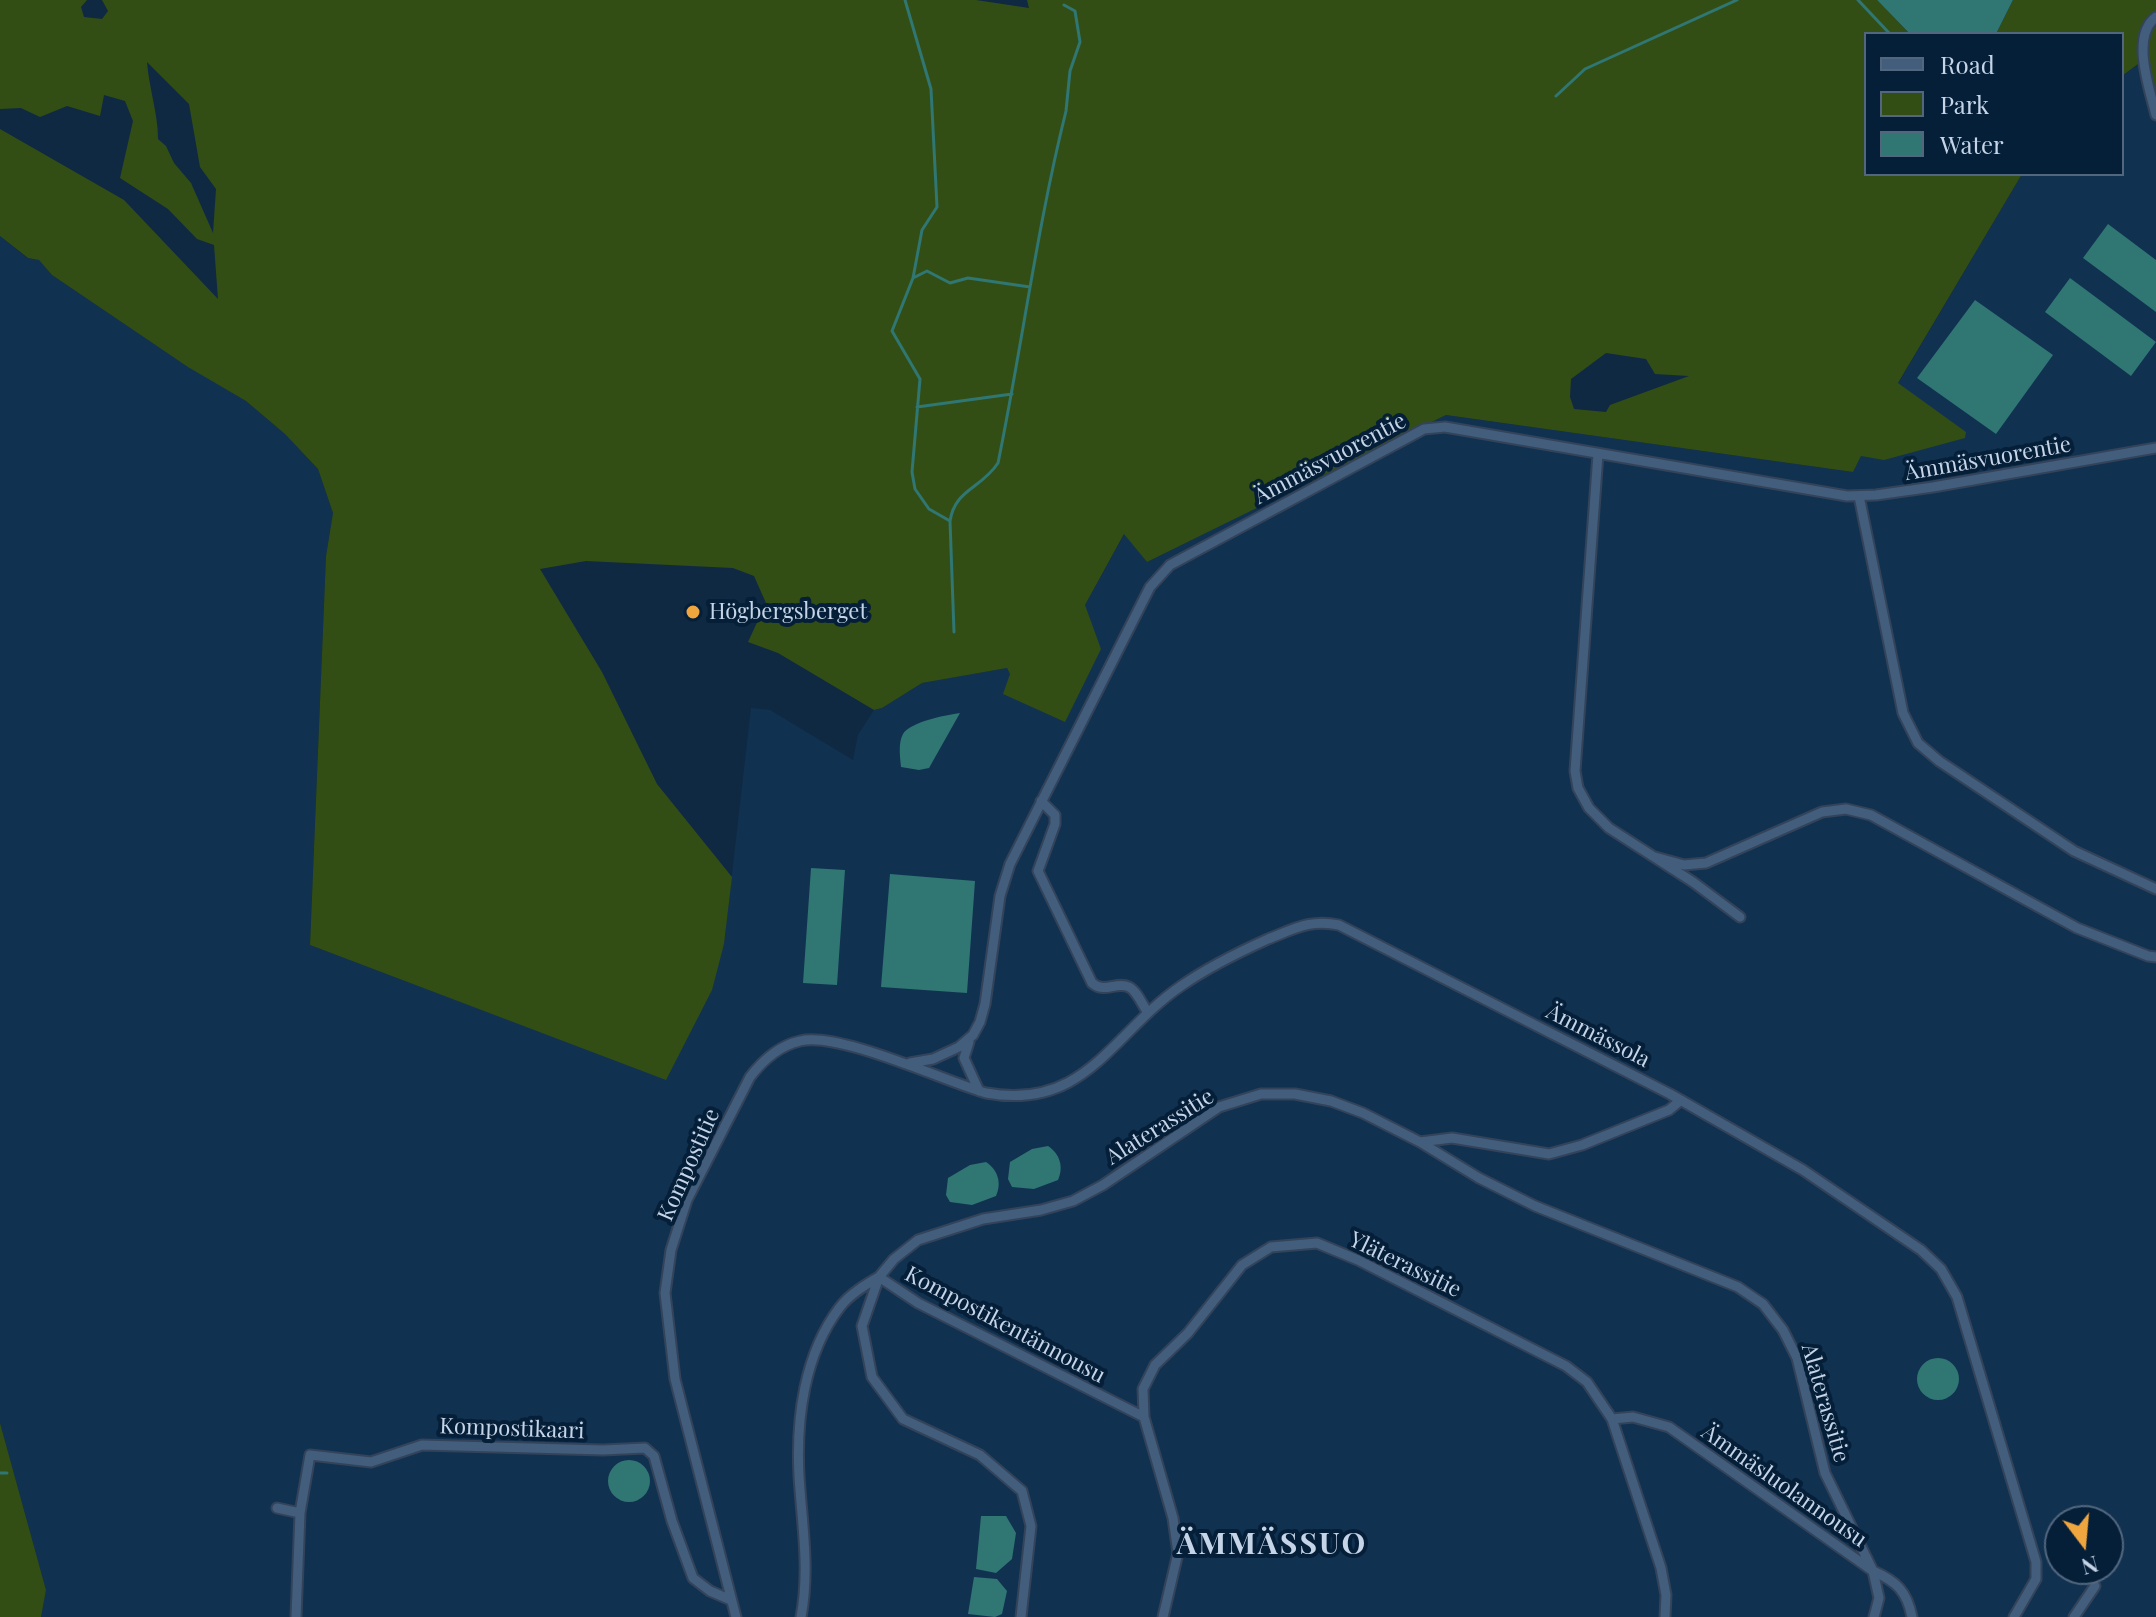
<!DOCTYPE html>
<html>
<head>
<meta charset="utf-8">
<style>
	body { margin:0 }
	#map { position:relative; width:2156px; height:1617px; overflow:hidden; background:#0f2943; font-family:"Playfair Display",serif }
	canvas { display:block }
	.legend { position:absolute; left:1864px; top:32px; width:260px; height:144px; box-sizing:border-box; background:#051f39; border:2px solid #52677e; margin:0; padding:10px 14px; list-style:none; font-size:24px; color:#c5d4e6 }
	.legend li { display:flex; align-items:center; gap:16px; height:40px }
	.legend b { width:40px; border:2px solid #52677e }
	.north { position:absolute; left:2044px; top:1505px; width:80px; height:80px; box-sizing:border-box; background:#051f39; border:2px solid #52677e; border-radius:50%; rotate:164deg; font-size:22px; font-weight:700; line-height:32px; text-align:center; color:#c5d4e6 }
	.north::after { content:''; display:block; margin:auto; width:28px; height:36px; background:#f0a63e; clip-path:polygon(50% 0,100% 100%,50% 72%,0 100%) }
</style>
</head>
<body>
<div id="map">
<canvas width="2156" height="1617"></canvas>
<ul class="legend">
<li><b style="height:10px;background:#425e7c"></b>Road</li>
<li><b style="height:22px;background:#324e15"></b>Park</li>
<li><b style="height:22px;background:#307673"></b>Water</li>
</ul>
<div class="north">N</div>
</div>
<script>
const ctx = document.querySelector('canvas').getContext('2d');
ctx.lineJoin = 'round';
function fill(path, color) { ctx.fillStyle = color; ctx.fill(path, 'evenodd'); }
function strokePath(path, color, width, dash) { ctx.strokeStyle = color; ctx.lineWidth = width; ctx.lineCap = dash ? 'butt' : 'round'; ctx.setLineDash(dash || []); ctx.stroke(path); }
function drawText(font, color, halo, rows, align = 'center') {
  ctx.font = font + ' "Playfair Display",serif'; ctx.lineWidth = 8; ctx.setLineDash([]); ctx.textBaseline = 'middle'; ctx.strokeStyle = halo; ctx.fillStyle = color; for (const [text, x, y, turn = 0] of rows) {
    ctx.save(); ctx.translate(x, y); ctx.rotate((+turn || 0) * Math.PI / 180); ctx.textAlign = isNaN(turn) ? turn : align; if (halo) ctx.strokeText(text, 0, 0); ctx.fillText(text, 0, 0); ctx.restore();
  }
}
const built = new Path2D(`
	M 2143,61 L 2156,101 L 2156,1617 L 41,1617 L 46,1590 L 0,1423 L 0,236 L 27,258 L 39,260 L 52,275 L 153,343 L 246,401 L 285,434 L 318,469 L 333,513 L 326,556 L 310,945 L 666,1079 L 724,944 L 751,708 L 770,710 L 853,760 L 858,735 L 874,710 L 882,708 L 922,683 L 1007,668 L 1010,674 L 1085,605 L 1125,533 L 1147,562 L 1446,415 L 1853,472 L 1889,399 L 2022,174 L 2122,174 L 2122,76 ZM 2060,1521 L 2108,1521 L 2108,1569 L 2060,1569 Z`);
const green = new Path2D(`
	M 0,0 L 87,0 L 81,7 L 84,17 L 102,19 L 108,11 L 102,0 L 976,0 L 1029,8 L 1027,0 L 1877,0 L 1910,34 L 1866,34 L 1866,174 L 2022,174 L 1898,383 L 1966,432 L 1965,438 L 1884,460 L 1861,456 L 1853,472 L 1446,415 L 1147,562 L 1124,534 L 1085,605 L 1101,649 L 1065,722 L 1003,694 L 1010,674 L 1007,668 L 922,683 L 882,708 L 874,710 L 778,653 L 748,642 L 766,603 L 754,576 L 733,568 L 586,561 L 540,569 L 602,672 L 657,784 L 732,877 L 724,944 L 712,990 L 666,1080 L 310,945 L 326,556 L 333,513 L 318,469 L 285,434 L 246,401 L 188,367 L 52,275 L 39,260 L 28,258 L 0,236 L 0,129 L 124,200 L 218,299 L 214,245 L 197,239 L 168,209 L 120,178 L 133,121 L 125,101 L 104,95 L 100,116 L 67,106 L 40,117 L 21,108 L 0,109 ZM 147,62 L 189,104 L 200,167 L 216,189 L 213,233 L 191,183 L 174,163 L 166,146 L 158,139 C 158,114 149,88 147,62 ZM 1606,353 L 1646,359 L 1655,374 L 1689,376 L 1610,405 L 1606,412 L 1574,409 L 1570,397 L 1571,379 Z
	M 2013,0 L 2156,0 L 2156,101 L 2142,61 L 2122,76 L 2122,34 L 1996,34 Z
	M 0,1423 L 46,1590 L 41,1617 L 0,1617 Z`);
const water = new Path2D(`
	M 1877,0 L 2013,0 L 1996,34 L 1910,34 Z
	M 2108,224 L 2156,260 L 2156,312 L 2083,258 Z
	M 2070,278 L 2156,342 L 2131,376 L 2045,312 Z
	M 1975,300 L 2053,355 L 1996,434 L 1917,378 Z
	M 960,713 L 929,768 L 919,770 L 901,767 C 900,757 898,743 903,734 C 910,722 946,715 960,713 Z
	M 811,868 L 845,870 L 837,985 L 803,983 Z
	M 890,874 L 975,881 L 967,993 L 881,987 Z
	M 1048,1146 C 1060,1154 1064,1167 1058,1180 L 1034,1189 L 1012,1187 L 1008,1179 L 1010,1162 L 1032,1149 Z
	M 986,1162 C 998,1170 1002,1183 996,1196 L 972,1205 L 950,1202 L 946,1195 L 948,1178 L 970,1165 Z
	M1917 1379a21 21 0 1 1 42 0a21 21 0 1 1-42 0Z
	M608 1481a21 21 0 1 1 42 0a21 21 0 1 1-42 0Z
	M 981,1516 L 1006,1516 L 1016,1533 L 1012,1559 L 996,1573 L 976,1569 Z
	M 974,1577 L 997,1579 L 1007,1591 L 1002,1614 L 995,1617 L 968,1614 Z`);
const stream = new Path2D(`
	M 905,0 L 931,89 L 937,207 L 922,230 L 913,278 L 892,331 L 920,379 L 912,472 L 915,489 L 929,509 L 950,521
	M 1858,0 L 1890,34
	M 1556,96 L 1585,69 L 1737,0
	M 913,278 L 927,271 L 950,283 L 968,278 L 1030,287
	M 917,407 L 1012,394
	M 954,632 L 950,521 C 955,489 981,489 998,463 C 1022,346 1037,227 1066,111 L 1070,71 L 1080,42 L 1075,11 L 1064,5
	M 0,1473 L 7,1473`);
const street = new Path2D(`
	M 2156,17 C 2130,36 2150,90 2156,115
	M 1598,454 L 1575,771 L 1578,788 L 1589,808 L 1609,828 L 1693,882 L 1740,917
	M 1859,496 L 1903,713 L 1918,743 L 1939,761 L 2074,851 L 2156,889
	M 1041,801 L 1055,815 L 1055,824 L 1038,871 L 1092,983 C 1105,994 1116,981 1129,987 C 1137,991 1143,1006 1148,1013
	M 1655,857 L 1684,865 L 1706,863 L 1822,812 L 1846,809 L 1871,815 L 2077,928 L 2148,956 L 2156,957
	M 969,1042 L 964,1058 L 979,1091
	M 910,1063 L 933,1059 L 959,1047 L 973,1035 L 980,1022 L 985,1004 L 1000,896 L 1010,864 L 1150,587 L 1170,565 L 1424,429 L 1445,427 L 1847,496 L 1876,495 L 1933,487 L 2156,448
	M 1420,1142 L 1452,1138 L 1549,1154 L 1582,1145 L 1669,1110 L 1681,1100
	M 1612,1419 L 1633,1417 L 1669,1427 L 1873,1571 C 1896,1581 1907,1591 1912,1617
	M 277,1508 L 300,1513
	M 296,1617 L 300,1513 L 310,1455 L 371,1462 L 422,1445 L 603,1450 L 645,1448 L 654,1456 L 672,1521 L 693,1578 L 710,1591 L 731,1600
	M 736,1617 L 675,1379 L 665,1293 L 671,1250 L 687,1200 L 750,1077 C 763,1060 778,1046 800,1041 C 838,1031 944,1081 986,1093 C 1086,1111 1111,1034 1181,986 C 1207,968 1239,952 1268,939 C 1294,929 1310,919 1339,925 L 1670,1094 L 1803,1170 L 1921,1250 L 1941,1269 L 1957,1297 L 2036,1562 L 2036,1579 L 2014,1617
	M 801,1617 C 810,1569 802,1524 799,1476 C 796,1419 804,1354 840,1307 C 850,1294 865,1285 879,1277 L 918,1303 L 1144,1417
	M 1021,1617 L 1031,1526 L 1022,1491 L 980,1455 L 903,1419 L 872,1377 L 862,1326 L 879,1277 L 894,1259 L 918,1240 L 983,1219 L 1041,1210 L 1073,1201 L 1103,1185 L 1219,1107 L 1261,1094 L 1295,1094 L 1331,1101 L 1363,1113 L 1420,1142 L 1479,1178 L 1535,1206 L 1738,1287 L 1763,1304 L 1783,1330 L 1797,1358 L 1825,1473 L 1873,1571 L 1879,1598 L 1874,1617
	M 1163,1617 L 1178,1553 L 1173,1518 L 1144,1417 L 1143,1389 L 1155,1365 L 1188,1333 L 1242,1265 L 1271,1247 L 1317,1243 L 1358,1260 L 1566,1366 L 1587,1382 L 1612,1419 L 1661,1568 L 1666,1595 L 1665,1617
	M 2074,1617 L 2095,1586`);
const markers = [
	[693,612,8,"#f0a63e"]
];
const streetNames = [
	["Ämmäsvuorentie",1330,459,-28],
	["Ämmäsvuorentie",1988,459,-10],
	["Ämmässola",1598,1036,27],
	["Alaterassitie",1160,1127,-32],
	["Kompostitie",689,1165,-66],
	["Yläterassitie",1405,1265,26],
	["Kompostikentännousu",1005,1325,28],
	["Alaterassitie",1825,1403,74],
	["Kompostikaari",512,1429,2],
	["Ämmäsluolannousu",1784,1486,35]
];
const poiNames = [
	["Högbergsberget",709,612]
];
const districtNames = [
	["ÄMMÄSSUO",1272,1545]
];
fill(built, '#113151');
fill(green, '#324e15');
fill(water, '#307673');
strokePath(stream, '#307673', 3);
strokePath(street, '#33435a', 13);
strokePath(street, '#425e7c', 9);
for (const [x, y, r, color] of markers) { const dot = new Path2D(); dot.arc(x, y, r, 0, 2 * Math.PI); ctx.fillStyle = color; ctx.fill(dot); strokePath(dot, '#051f39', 3); }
drawText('22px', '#c5d4e6', '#051f39', streetNames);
drawText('22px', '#c5d4e6', '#051f39', poiNames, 'left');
ctx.letterSpacing = '2px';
drawText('bold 30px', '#c5d4e6', '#051f39', districtNames);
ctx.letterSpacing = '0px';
</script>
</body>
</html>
